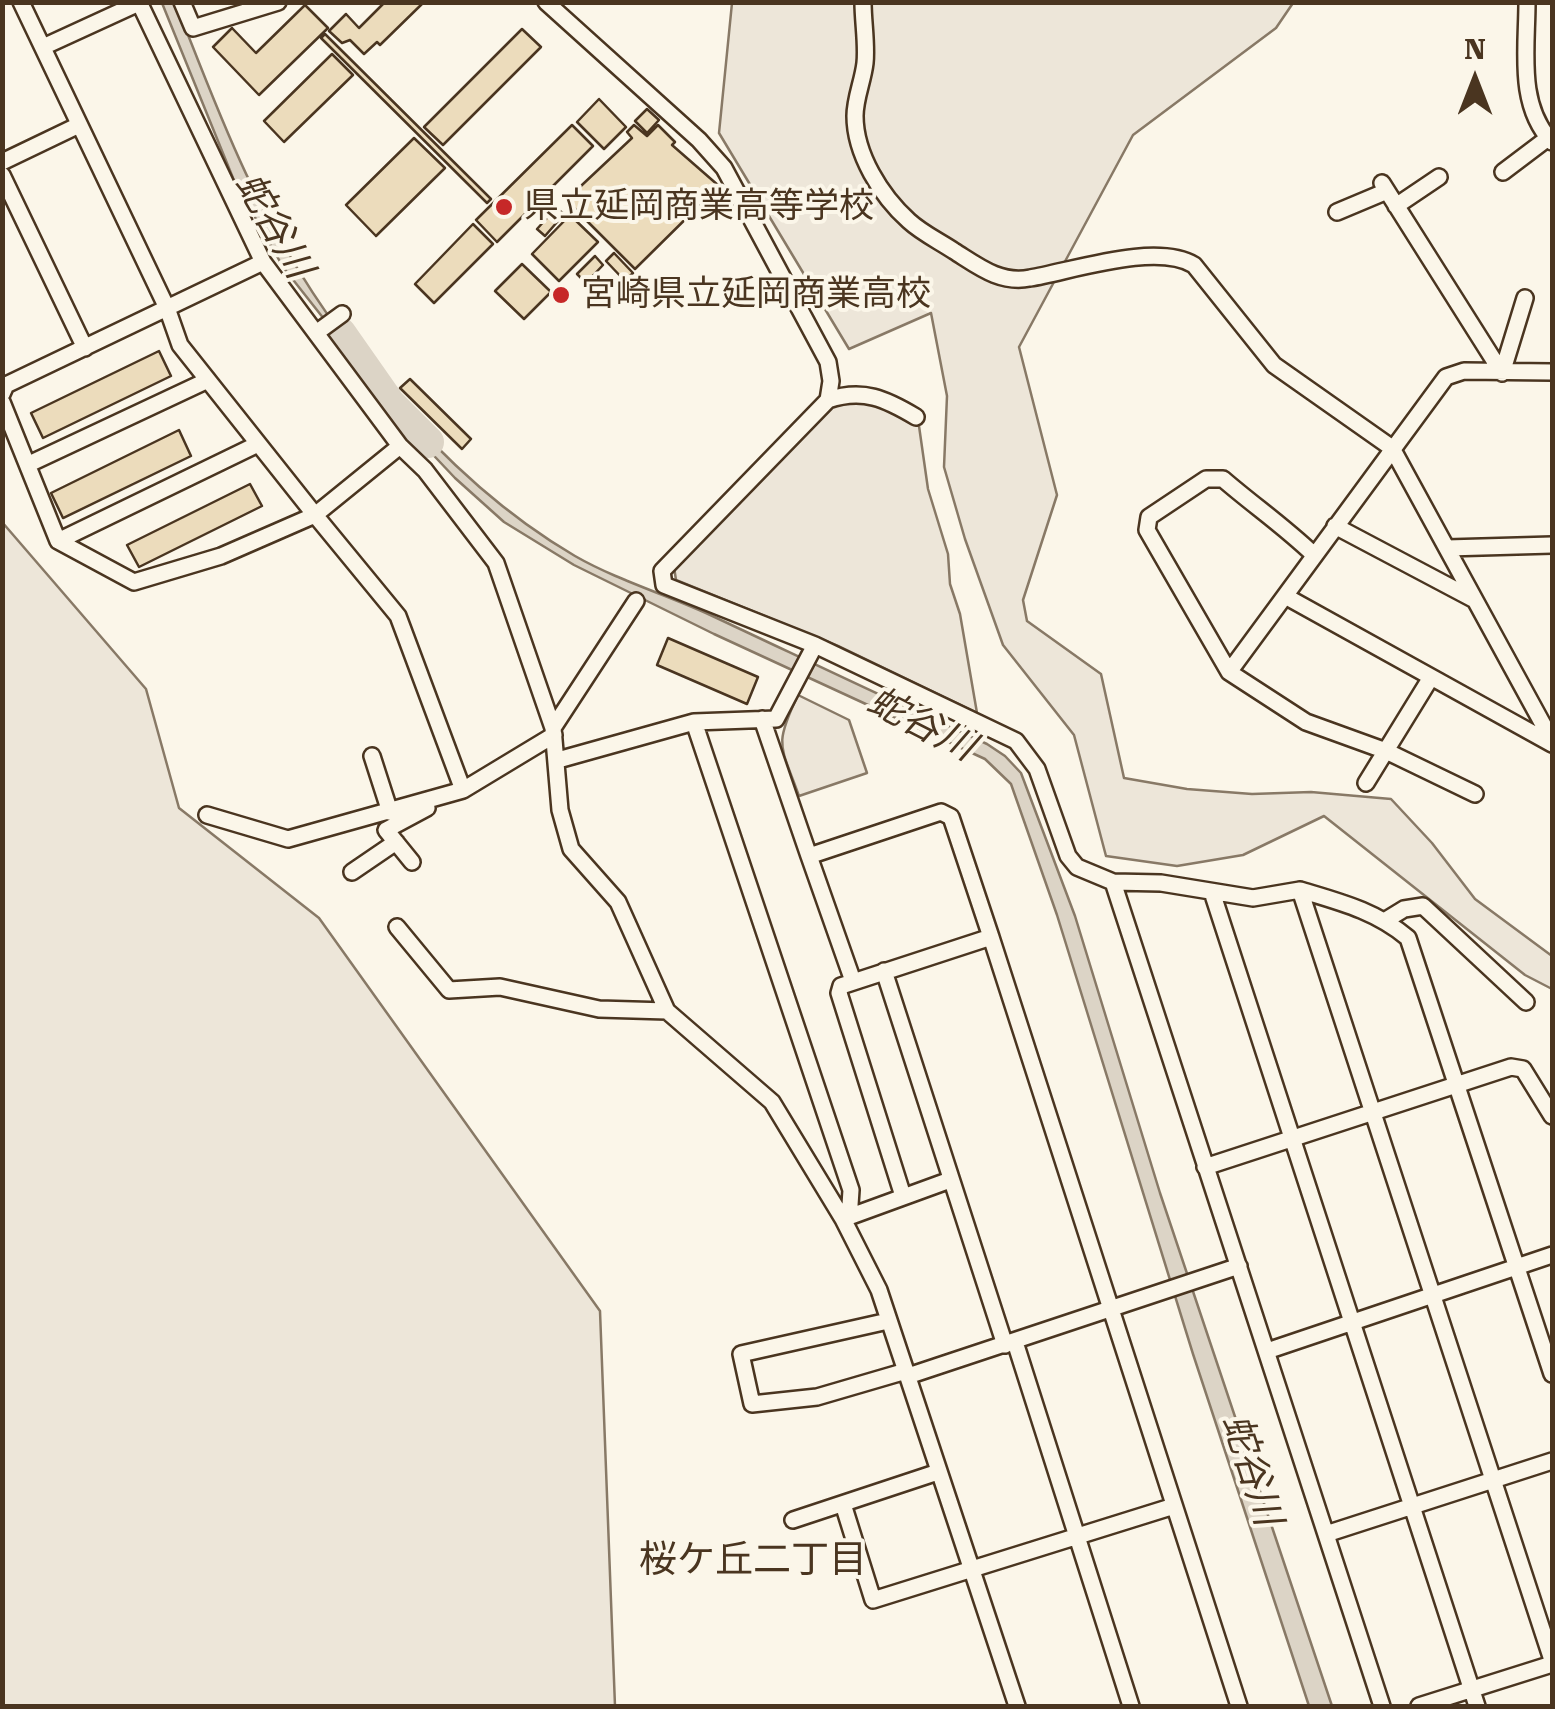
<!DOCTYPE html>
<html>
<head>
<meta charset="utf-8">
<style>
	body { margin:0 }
	#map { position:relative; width:1555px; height:1709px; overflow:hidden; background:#fbf6e9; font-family:"Roboto Serif",serif }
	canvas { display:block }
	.frame { position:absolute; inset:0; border:5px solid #4a3520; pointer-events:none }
	.north { position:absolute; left:1425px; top:30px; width:100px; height:100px; -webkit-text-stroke:8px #fbf6e9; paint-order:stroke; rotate:0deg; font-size:28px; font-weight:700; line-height:40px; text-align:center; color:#4a3520 }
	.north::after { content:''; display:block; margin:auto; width:35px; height:45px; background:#4a3520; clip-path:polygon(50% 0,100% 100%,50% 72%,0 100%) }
</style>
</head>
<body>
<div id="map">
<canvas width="1555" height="1709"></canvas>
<div class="frame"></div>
<div class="north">N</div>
</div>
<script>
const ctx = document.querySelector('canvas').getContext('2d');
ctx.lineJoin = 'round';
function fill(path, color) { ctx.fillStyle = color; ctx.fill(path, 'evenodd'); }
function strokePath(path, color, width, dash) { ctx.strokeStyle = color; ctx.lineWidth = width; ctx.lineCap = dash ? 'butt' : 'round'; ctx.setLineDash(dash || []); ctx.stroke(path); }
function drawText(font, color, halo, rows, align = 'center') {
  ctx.font = font + ' "Roboto Serif","Noto Sans JP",serif'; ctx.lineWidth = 8; ctx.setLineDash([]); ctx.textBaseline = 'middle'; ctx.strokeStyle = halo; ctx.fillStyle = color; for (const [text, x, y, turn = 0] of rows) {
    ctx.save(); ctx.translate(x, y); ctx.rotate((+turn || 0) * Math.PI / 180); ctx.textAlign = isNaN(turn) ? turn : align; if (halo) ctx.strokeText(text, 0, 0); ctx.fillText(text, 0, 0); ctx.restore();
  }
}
const green = new Path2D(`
	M 732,3 L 1293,3 L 1276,28 L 1133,135 L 1019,347 L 1057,495 L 1023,600 L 1027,621 L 1101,674 L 1124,778 L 1187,789 L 1252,794 L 1311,792 L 1391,799 L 1432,843 L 1475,899 L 1552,956 L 1552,989 L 1525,975 L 1324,816 L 1243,855 L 1177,866 L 1106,856 L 1074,735 L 1003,645 L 965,539 L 944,467 L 947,396 L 931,313 L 849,349 L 719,133 Z
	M 850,399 L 888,407 L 919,426 L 928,489 L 948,554 L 950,584 L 960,614 L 977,713 L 838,646 L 676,580 L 674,567 L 835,402 Z
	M 2,522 L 146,689 L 179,808 L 319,918 L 600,1311 L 615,1706 L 3,1706 Z
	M 798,695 L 849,720 L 867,773 L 799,796 C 781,745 773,747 798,695 Z`);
const water = new Path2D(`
	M 162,3 L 175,3 C 200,63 222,125 251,184 C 320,325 438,476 575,556 C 615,579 664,594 706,613 C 800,657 893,702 987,744 L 1005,756 L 1021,773 L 1075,916 L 1160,1193 L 1332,1706 L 1309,1706 L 1193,1354 L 1057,915 L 1011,784 L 985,759 L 714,634 L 574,565 L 504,522 L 455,478 L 421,442 L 283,267 L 233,178 Z`);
const river = new Path2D(`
	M 340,333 L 389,403 L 428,442`);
const building = new Path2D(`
	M 385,2 L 424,2 L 380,45 L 377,42 L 364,54 L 350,40 L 342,43 L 329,31 L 346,14 L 359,28 Z
	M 305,5 L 328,28 L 259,95 L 213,47 L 232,28 L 256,53 Z
	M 522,29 L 541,47 L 443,145 L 424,127 Z
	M 325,34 L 491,199 L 487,203 L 321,38 Z
	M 332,54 L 353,75 L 284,142 L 264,121 Z
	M 599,99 L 626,127 L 604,149 L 577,122 Z
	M 647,109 L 659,120 L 647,133 L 635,121 Z
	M 572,125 L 593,146 L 497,242 L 476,220 Z
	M 634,125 L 647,136 L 658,125 L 675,142 L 672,145 L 719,186 L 635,269 L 566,200 L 632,138 L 627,132 Z
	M 414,138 L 445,168 L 376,236 L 346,205 Z
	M 556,208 L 564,214 L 545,236 L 537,229 Z
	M 570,215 L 598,242 L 559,281 L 532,254 Z
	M 473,224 L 493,244 L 434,303 L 415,284 Z
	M 614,253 L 633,273 L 625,281 L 606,261 Z
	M 595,256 L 603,265 L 586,283 L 577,274 Z
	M 522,264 L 551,292 L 524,319 L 495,291 Z
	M 159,351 L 171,376 L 43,438 L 31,413 Z
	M 410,379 L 471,439 L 462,449 L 400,388 Z
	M 179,430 L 191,456 L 63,518 L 51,493 Z
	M 250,484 L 262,506 L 139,567 L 127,545 Z
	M 668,638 L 758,677 L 747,704 L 657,665 Z`);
const minor = new Path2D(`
	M 21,2 L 167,308 L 180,345 L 315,515 L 400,446
	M 139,2 L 263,262 L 400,446 L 425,470 L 496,563 L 553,728 L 560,810 L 571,849 L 618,902 L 667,1011 L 772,1102 L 843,1219 L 879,1290 L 1017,1706
	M 182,2 L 193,28 L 278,2
	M 546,2 L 699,140 L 724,168 L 828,362 L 831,381 L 828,400
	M 863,2 C 863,22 867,44 865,63 C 863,81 855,98 855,116 C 855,154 881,196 909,221 C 922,233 939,241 954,251 C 978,266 1000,284 1030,278 C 1072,271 1156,242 1194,265 L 1274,365 L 1392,448 L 1552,741
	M 1527,2 C 1527,50 1517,105 1552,142
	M 43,47 L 139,3
	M 2,162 L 79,125
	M 1503,172 L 1548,138
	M 2,175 L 85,348
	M 1382,183 L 1502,373
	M 1396,206 L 1439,177
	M 1337,212 L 1387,191
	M 316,333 L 342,314
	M 1502,373 L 1525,298
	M 2,394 L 6,385 L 263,262
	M 2,402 L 58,541 L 134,582 L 221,556 L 315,515 L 398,616 L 463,790 L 554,735
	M 916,417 C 886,399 863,388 828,400 L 662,571 L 664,585 L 815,645 L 1016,741 L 1037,769 L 1068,856 L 1077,867 L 1113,882
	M 29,464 L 208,380
	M 1335,526 L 1473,599
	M 58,541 L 258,444
	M 1447,548 L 1552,545
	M 1314,555 C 1285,527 1253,505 1223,479 L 1206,479 L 1149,517 L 1147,530 L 1229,672 L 1306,722 L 1386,751 L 1475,794
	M 1285,596 L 1552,744
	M 1229,672 L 1446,377 L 1464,371 L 1552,372
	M 762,719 L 809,856
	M 694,722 L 851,1190 L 850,1205 L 843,1219
	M 553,728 L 636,601
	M 372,756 L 390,812
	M 558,760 L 694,722 L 776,719 L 815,645
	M 1366,783 L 1430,679
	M 207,815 L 288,839 L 463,790
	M 412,862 L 386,830 L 427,808
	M 352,872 L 396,842
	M 1300,890 C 1340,902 1376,911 1408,938 L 1552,1374
	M 1212,892 L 1477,1706
	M 1386,920 L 1404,909 L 1423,906 L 1526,1002
	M 397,927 L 449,990 L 500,987 L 599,1009 L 667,1011
	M 991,937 L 1239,1706
	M 884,971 L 1005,1345
	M 853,981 L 809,856 L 941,812 L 951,817 L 991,937 L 841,986 L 839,993 L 903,1196
	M 1205,1167 L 1511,1067 L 1523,1069 L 1552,1116
	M 843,1219 L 950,1180
	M 888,1321 L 741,1354 L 752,1404 L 817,1397 L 906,1371
	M 1015,1342 L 1131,1706
	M 1267,1351 L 1552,1255
	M 908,1376 L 1239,1266
	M 843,1504 L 873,1600 L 1174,1506
	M 793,1520 L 938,1472
	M 1326,1534 L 1552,1461
	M 1382,1706 L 1113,882 L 1161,883 L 1253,898 L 1300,890 L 1552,1660
	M 1419,1706 L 1552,1664`);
const markers = [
	[504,207,10,"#c62828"],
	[561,295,10,"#c62828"]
];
const poiNames = [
	["県立延岡商業高等学校",524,207],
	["宮崎県立延岡商業高校",581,295]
];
const waterNames = [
	["蛇谷川",273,226,60],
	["蛇谷川",921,725,27],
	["蛇谷川",1251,1470,72]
];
const neighbourhoodNames = [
	["桜ケ丘二丁目",753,1561]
];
fill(green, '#ede6d9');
strokePath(green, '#887966', 2.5);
fill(water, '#dcd4c6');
strokePath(water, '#887966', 2.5);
strokePath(river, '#dcd4c6', 32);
fill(building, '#ecdcbc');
strokePath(building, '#4a3520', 2.5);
strokePath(minor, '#4a3520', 20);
strokePath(minor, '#fbf6e9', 15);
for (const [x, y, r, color] of markers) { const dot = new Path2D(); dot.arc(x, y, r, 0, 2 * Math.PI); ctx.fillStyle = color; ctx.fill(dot); strokePath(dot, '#fbf6e9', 4); }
drawText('35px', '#4a3520', '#fbf6e9', poiNames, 'left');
drawText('italic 38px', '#4a3520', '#fbf6e9', waterNames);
drawText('38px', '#4a3520', '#fbf6e9', neighbourhoodNames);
</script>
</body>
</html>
